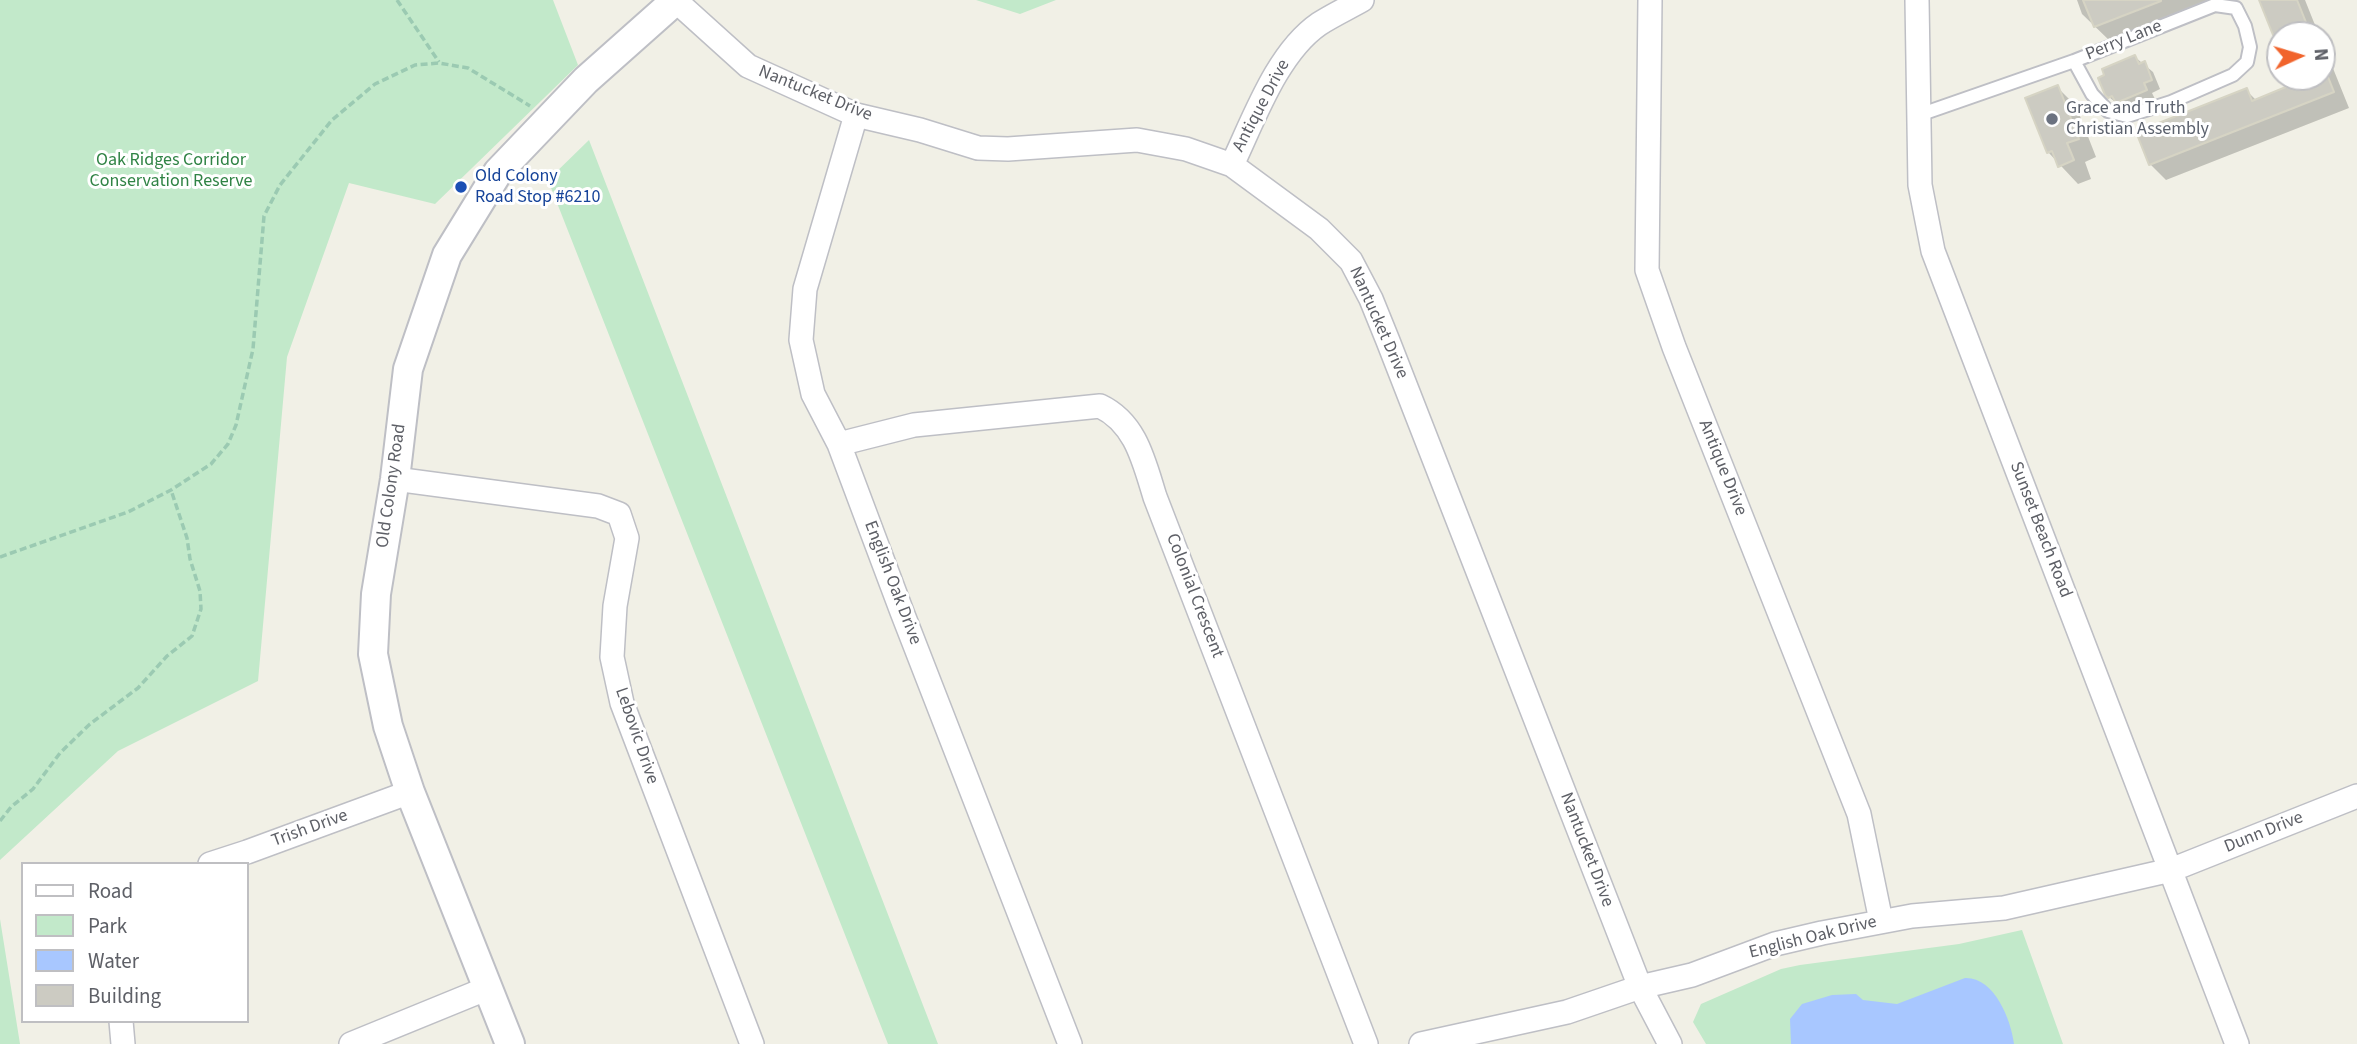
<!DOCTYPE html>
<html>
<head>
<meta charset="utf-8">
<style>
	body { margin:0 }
	#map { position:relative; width:2357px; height:1044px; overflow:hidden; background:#f1f0e6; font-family:"Source Sans 3",sans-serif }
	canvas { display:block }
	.legend { position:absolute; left:21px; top:862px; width:228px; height:161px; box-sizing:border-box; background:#fff; border:2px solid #bfbfc2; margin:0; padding:9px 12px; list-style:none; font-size:21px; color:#5e6067 }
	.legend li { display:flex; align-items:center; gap:14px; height:35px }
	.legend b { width:35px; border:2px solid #bfbfc2 }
	.north { position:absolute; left:2266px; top:21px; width:70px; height:70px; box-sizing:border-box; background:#fff; border:2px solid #bfbfc2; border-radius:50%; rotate:86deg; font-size:19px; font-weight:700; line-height:28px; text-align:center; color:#5e6067 }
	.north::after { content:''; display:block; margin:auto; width:24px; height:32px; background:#f1642c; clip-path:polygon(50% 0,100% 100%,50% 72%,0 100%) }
</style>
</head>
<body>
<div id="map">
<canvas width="2357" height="1044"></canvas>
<ul class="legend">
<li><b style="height:9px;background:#fff"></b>Road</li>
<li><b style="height:19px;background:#c2e9ca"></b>Park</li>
<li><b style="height:19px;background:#a8c7ff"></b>Water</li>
<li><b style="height:19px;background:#cccbc2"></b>Building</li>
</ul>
<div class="north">N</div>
</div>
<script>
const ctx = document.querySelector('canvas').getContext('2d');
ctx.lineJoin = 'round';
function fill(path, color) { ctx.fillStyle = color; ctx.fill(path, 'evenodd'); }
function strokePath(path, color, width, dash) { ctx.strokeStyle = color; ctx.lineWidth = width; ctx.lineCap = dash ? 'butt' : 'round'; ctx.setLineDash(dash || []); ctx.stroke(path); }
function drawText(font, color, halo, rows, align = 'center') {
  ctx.font = font + ' "Source Sans 3",sans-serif'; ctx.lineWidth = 6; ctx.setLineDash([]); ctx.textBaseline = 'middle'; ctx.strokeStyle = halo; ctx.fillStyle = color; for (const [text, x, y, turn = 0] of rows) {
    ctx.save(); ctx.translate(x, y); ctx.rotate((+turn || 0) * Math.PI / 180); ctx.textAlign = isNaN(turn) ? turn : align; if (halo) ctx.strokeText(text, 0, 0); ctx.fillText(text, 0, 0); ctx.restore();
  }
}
const green = new Path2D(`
	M 0,0 L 553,0 L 578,65 L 435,204 L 349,183 L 287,357 L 258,681 L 118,751 L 0,860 Z
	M 976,0 L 1056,0 L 1020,14 Z
	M 589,140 L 938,1044 L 888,1044 L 548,180 Z
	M 0,919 L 20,1044 L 0,1044 Z
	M 2022,930 L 2063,1044 L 1706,1044 L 1693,1022 L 1701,1004 L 1781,969 L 1800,965 L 1959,944 Z`);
const water = new Path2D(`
	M 1965,978 C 1994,977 2011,1019 2014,1044 L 1791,1044 L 1790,1019 L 1802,1004 L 1832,995 L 1856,994 L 1863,1000 L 1897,1004 Z`);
const shadow = new Path2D(`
	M 2077,0 L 2220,0 L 2111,42 L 2082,14 Z
	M 2261,0 L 2305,0 L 2319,35 L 2280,35 L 2280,48 Z
	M 2322,41 L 2349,108 L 2166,180 L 2150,164 L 2246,90 L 2257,101 L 2295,85 L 2292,77 L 2322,77 Z
	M 2135,57 L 2153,72 L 2160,89 L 2152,93 L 2155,99 L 2126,111 L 2109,97 Z
	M 2057,87 L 2076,106 L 2096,157 L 2085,162 L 2091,179 L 2078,184 L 2048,152 Z`);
const building = new Path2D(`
	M 2083,0 L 2161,0 L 2161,1 L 2094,27 Z
	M 2259,0 L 2297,0 L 2311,35 L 2273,35 Z
	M 2135,55 L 2139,64 L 2145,61 L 2152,80 L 2144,83 L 2147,90 L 2116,103 L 2112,96 L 2108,98 L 2105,95 L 2098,78 L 2104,75 L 2102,69 Z
	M 2290,77 L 2328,77 L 2334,92 L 2149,165 L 2136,132 L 2247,88 L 2252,101 L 2293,84 Z
	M 2058,85 L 2079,139 L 2067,143 L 2074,160 L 2058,167 L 2052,151 L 2047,153 L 2025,98 Z`);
const path = new Path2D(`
	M 397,0 L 439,62
	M 0,557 L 128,512 L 171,490 L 211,464 L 228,444 L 236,425 L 253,349 L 264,216 L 280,185 L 332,120 L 375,84 L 415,65 L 439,63 L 468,68 L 530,106
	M 0,821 L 11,807 L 33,789 L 60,753 L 90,724 L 138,688 L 167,656 L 192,636 L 201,609 L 200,591 L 190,559 L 187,538 L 171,490`);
const service = new Path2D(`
	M 1919,115 L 2074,61 L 2215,5 L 2236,8 L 2245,26 L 2250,47 L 2247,62 L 2233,75 L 2171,102 L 2127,116 L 2108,111 L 2092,94 L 2074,61`);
const minor = new Path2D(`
	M 1650,0 L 1647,270 L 1674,347 L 1859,814 L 1881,921
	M 1917,0 L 1920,185 L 1933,251 L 2237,1044
	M 676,1 L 748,66 L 856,115 L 920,130 L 978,148 L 1008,149 L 1137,140 L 1186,149 L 1232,165 L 1319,229 L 1351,261 L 1371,299 L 1388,341 L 1640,987 L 1670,1044
	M 856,115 L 805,289 L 801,340 L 813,394 L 839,444 L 902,612 L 1070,1044
	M 1232,165 C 1254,119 1277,53 1319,24 C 1333,15 1348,8 1362,0
	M 839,444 L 914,425 L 1100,406 C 1136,423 1144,462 1155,497 L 1366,1044
	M 395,479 L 598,506 L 619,514 L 627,538 L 615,606 L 612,657 L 622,703 L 752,1044
	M 210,864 L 247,852 L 410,792
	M 121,1021 L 123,1044
	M 351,1044 L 488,988
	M 1421,1044 L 1567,1012 L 1640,987 L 1692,975 L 1775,944 L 1822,933 L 1912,916 L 2004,908 L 2171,870 L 2357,796`);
const tertiary = new Path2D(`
	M 510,1044 L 410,792 L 388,726 L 373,654 L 376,594 L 395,479 L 408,369 L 447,255 L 498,172 L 586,80 L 676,0`);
const markers = [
	[2052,119,7,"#6b7280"],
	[461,187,7,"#1a4fb4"]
];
const streetNames = [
	["Perry Lane",2124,41,-22],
	["Nantucket Drive",815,94,22],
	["Antique Drive",1262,106,-62],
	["Nantucket Drive",1378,323,66],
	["Antique Drive",1722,468,68],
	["Old Colony Road",392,486,-82],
	["Sunset Beach Road",2040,530,69],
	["English Oak Drive",892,583,69],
	["Colonial Crescent",1194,596,69],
	["Lebovic Drive",636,736,71],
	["Trish Drive",310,829,-20],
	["Dunn Drive",2264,833,-22],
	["Nantucket Drive",1586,850,69],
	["English Oak Drive",1813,938,-14]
];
const worshipNames = [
	["Grace and Truth",2066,109],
	["Christian Assembly",2066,130]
];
const parkNames = [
	["Oak Ridges Corridor",171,161],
	["Conservation Reserve",171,182]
];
const transitNames = [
	["Old Colony",475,177],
	["Road Stop #6210",475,198]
];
fill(green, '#c2e9ca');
fill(water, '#a8c7ff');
fill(shadow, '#0003');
fill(building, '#cccbc2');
strokePath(building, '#d6d4c4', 2);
strokePath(service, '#bebfc5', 16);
strokePath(minor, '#bebfc5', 26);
strokePath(tertiary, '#bebfc5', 32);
strokePath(path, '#9bcab2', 3.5, [7, 3.5]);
strokePath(service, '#fff', 12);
strokePath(minor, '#fff', 23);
strokePath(tertiary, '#fff', 28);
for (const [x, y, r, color] of markers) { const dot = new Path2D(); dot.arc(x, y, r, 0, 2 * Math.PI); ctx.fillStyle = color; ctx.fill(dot); strokePath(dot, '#fff', 2.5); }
drawText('18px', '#5e6067', '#fff', streetNames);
drawText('18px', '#5b616d', '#fff', worshipNames, 'left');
drawText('18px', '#308345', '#fff', parkNames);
drawText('18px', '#164399', '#fff', transitNames, 'left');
</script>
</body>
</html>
